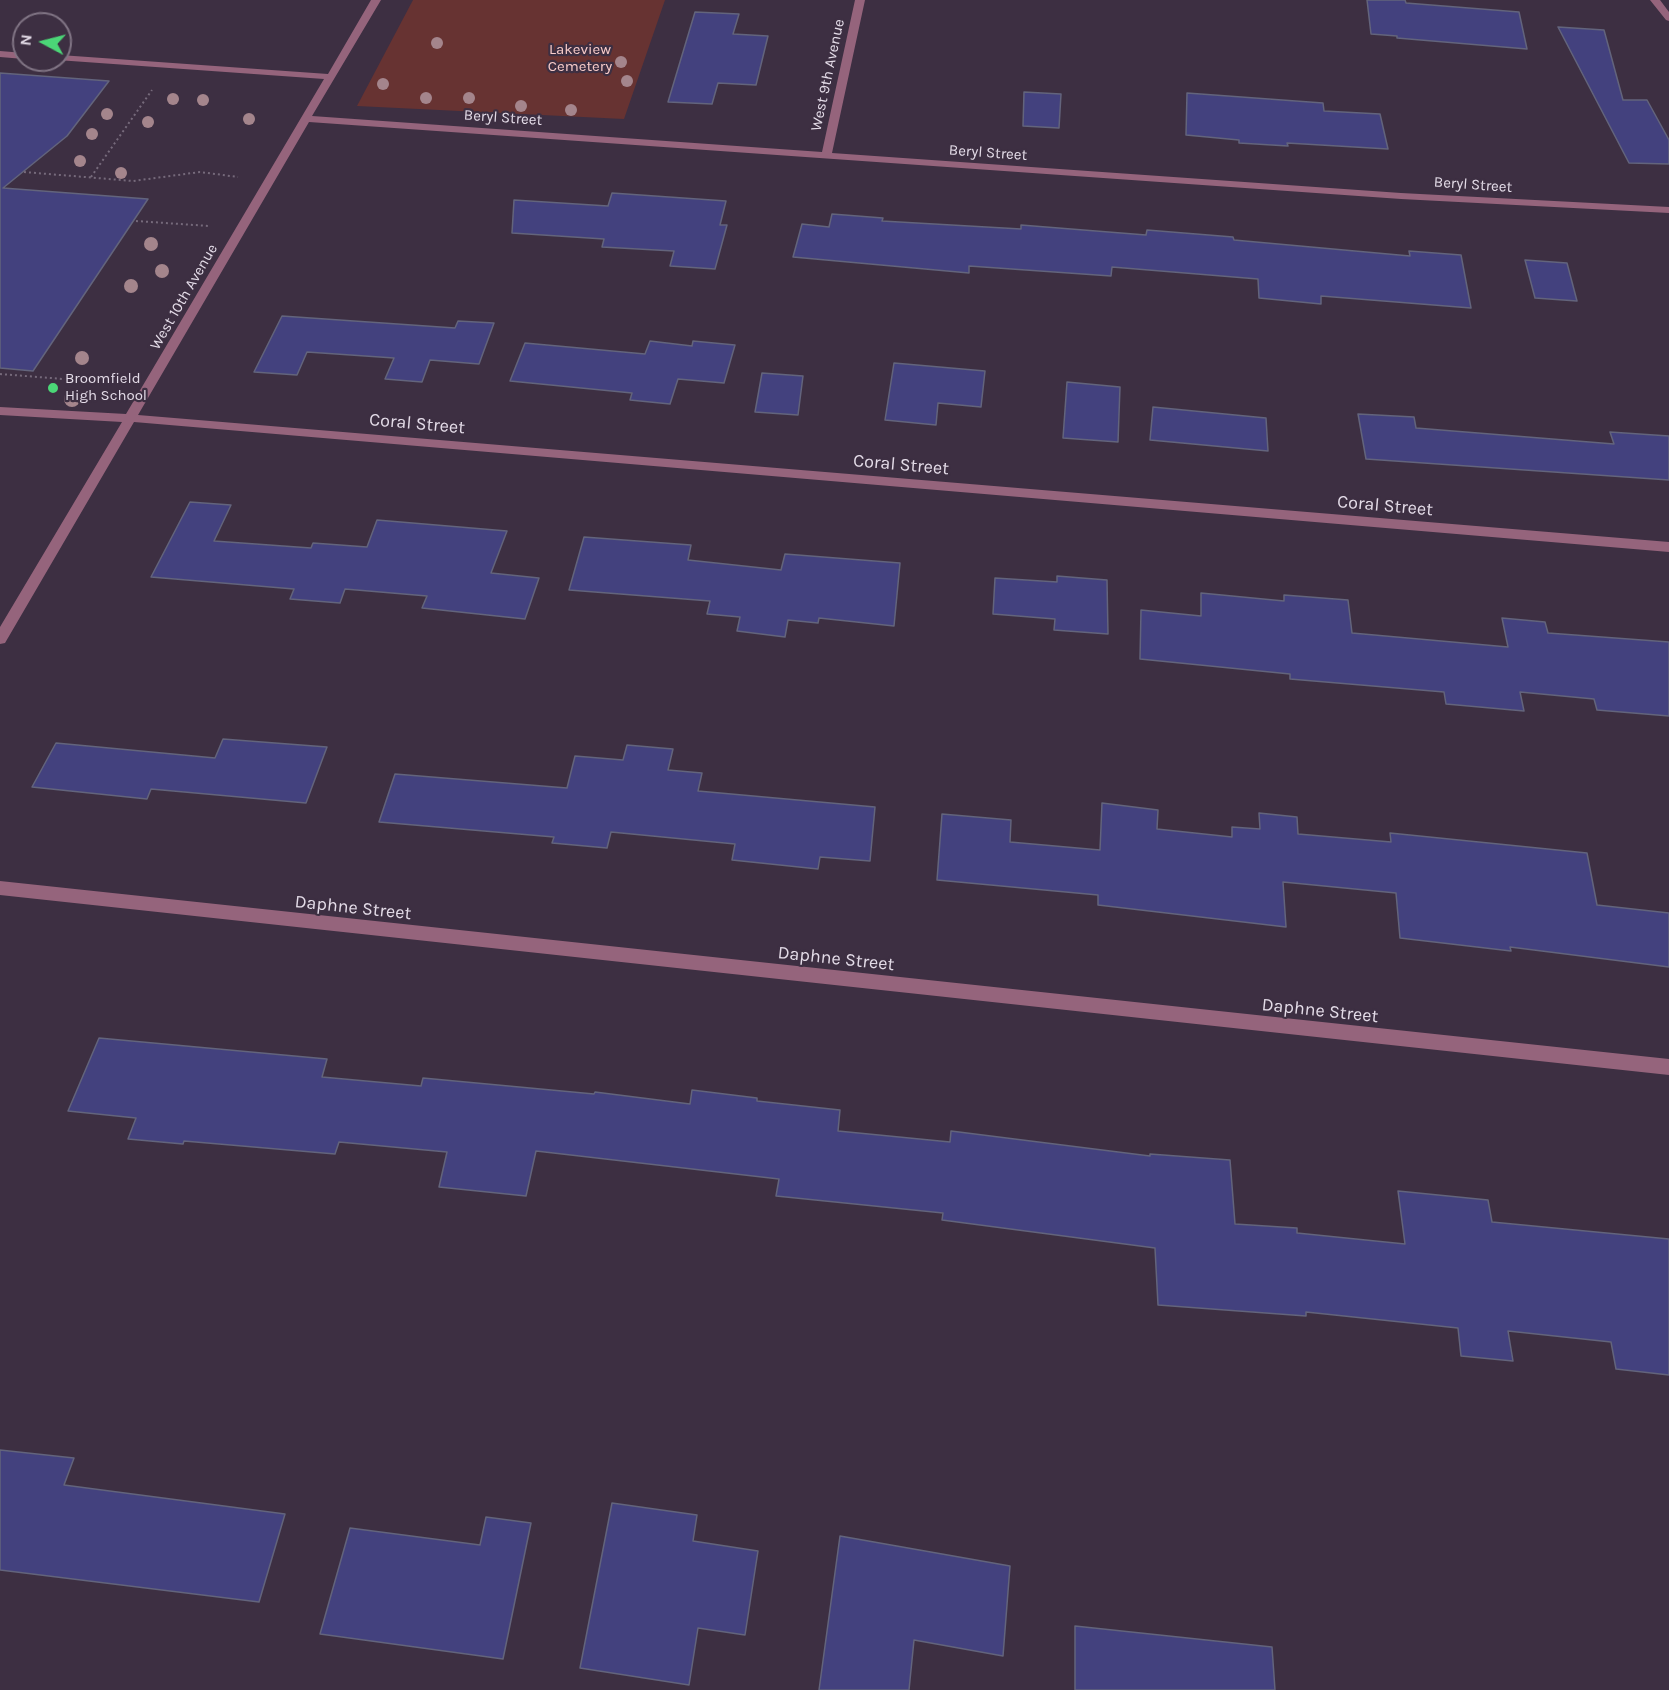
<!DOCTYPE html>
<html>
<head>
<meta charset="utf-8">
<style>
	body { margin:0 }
	#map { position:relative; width:1669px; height:1690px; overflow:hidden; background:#3d2f42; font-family:Karla,sans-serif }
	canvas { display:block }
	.north { position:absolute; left:12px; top:12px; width:60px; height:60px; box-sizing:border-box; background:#3d2f42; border:2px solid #807484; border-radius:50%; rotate:277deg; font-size:16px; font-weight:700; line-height:24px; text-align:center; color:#e4dce8 }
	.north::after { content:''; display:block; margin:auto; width:21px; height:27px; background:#4bd677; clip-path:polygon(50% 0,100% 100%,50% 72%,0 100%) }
</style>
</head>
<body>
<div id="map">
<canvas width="1669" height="1690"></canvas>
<div class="north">N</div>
</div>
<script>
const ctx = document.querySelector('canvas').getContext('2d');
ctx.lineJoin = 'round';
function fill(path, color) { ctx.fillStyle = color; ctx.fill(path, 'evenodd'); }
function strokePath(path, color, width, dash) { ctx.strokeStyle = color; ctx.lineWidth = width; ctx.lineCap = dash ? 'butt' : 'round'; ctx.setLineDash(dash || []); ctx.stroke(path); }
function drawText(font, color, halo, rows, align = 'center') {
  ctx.font = font + ' Karla,sans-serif'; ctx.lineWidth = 4.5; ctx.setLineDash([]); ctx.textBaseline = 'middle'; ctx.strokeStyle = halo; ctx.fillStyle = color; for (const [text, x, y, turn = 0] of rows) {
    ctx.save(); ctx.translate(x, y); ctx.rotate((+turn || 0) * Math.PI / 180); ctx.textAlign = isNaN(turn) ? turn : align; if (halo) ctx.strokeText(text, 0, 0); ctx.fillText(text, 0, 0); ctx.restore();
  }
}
const green = new Path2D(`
	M 413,0 L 665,0 L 624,119 L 357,106 Z`);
const building = new Path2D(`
	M 1367,0 L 1405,0 L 1406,3 L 1519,12 L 1527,49 L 1397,38 L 1397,36 L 1371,34 Z
	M 695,12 L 739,14 L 733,34 L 768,36 L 756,85 L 718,83 L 712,104 L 668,102 Z
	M 1558,27 L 1604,30 L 1623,100 L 1647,100 L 1669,140 L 1669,164 L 1629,163 Z
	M 0,73 L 109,81 L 67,136 L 3,188 L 148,199 L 33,371 L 0,368 Z
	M 1024,92 L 1061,94 L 1059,128 L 1023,126 Z
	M 1187,93 L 1323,103 L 1324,111 L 1380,114 L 1388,149 L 1287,143 L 1288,146 L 1239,143 L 1239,140 L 1186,135 Z
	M 612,193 L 726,201 L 720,225 L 727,225 L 715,269 L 670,266 L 674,251 L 602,247 L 604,239 L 512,233 L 514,200 L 608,206 Z
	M 832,214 L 883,218 L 882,221 L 1021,229 L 1021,225 L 1146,235 L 1147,230 L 1233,237 L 1234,240 L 1410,256 L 1409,251 L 1461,255 L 1471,308 L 1321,296 L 1321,304 L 1259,298 L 1258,279 L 1112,267 L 1111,276 L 969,266 L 969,273 L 793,257 L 802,224 L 829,227 Z
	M 1525,260 L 1567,263 L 1577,301 L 1535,298 Z
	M 282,316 L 455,328 L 458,321 L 494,323 L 479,364 L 430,360 L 422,382 L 385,379 L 394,358 L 307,352 L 297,375 L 254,372 Z
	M 650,341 L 692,346 L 693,341 L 735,345 L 724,383 L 678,379 L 670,404 L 630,400 L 632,393 L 510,381 L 525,343 L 645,354 Z
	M 894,363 L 985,371 L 981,407 L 938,403 L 936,425 L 885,420 Z
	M 762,373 L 803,376 L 798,415 L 755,412 Z
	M 1067,382 L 1120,387 L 1118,442 L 1063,438 Z
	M 1153,407 L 1266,418 L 1268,451 L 1150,440 Z
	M 1358,414 L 1414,417 L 1416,428 L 1614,444 L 1610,432 L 1669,436 L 1669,480 L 1366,459 Z
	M 190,502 L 231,505 L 214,541 L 311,548 L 313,543 L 367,547 L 377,520 L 507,531 L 491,573 L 539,578 L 525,619 L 422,608 L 427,596 L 345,589 L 340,603 L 290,599 L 294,589 L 151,577 Z
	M 584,537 L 691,545 L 688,560 L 781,570 L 785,554 L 900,563 L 894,626 L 819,618 L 818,623 L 788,620 L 785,637 L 737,631 L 740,617 L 707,614 L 710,601 L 569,590 Z
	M 1057,576 L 1107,580 L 1108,634 L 1054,630 L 1055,619 L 993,614 L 995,578 L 1057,582 Z
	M 1201,593 L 1284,601 L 1284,595 L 1348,600 L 1352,633 L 1508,647 L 1502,618 L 1545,622 L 1548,633 L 1669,642 L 1669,716 L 1597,710 L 1594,699 L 1520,692 L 1524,711 L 1446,704 L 1444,692 L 1290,679 L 1290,674 L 1140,659 L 1141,610 L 1201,616 Z
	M 223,739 L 327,747 L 306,803 L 151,789 L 147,799 L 32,787 L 56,743 L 215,758 Z
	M 627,745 L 673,749 L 668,770 L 702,773 L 698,791 L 875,807 L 870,861 L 820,857 L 818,869 L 732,860 L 735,844 L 611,832 L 607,848 L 552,843 L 554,837 L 379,822 L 395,774 L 567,788 L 575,756 L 623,760 Z
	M 1102,803 L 1158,810 L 1157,829 L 1232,837 L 1232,827 L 1260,829 L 1259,813 L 1297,817 L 1298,834 L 1391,842 L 1390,833 L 1587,853 L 1597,905 L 1669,913 L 1669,967 L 1510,947 L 1511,951 L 1400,938 L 1396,893 L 1283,882 L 1286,927 L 1098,905 L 1098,895 L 937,880 L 942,814 L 1011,820 L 1010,842 L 1100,850 Z
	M 99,1038 L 327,1059 L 322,1077 L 421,1086 L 423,1078 L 594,1094 L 595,1092 L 690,1104 L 692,1090 L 757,1098 L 757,1101 L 840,1110 L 838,1131 L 950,1142 L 951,1131 L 1150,1156 L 1150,1154 L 1230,1160 L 1235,1224 L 1297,1228 L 1297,1233 L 1405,1244 L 1398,1191 L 1488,1200 L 1492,1222 L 1669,1239 L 1669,1375 L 1616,1369 L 1611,1342 L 1508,1331 L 1513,1361 L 1461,1356 L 1458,1328 L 1306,1312 L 1306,1316 L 1158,1305 L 1155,1248 L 942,1220 L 943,1213 L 776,1196 L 779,1179 L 536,1151 L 526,1196 L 439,1187 L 447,1152 L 339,1142 L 335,1154 L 184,1141 L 183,1144 L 128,1139 L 136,1118 L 68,1111 Z
	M 0,1450 L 74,1458 L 64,1485 L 285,1514 L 259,1602 L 0,1570 Z
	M 612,1503 L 697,1515 L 693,1541 L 758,1551 L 745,1635 L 698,1628 L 689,1685 L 580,1668 Z
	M 486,1517 L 531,1523 L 503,1659 L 320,1634 L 350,1528 L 480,1545 Z
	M 840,1536 L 1010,1566 L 1003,1656 L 914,1640 L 909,1690 L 819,1690 Z
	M 1075,1626 L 1272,1647 L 1275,1690 L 1075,1690 Z`);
const path = new Path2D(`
	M 24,172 L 133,181 L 200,172 L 238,177
	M 91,177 L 152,90
	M 136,221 L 209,226
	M 0,374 L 114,383`);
const minor = new Path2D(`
	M 371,0 L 381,0 L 312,116 L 822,152 L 855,0 L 865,0 L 832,153 L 1401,193 L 1669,207 L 1669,213 L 1401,199 L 309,122 L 138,415 L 1669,542 L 1669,552 L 134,422 L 5,643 L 0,644 L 0,627 L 122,422 L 0,415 L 0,407 L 126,414 L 324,79 L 57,60 L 60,60 L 60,55 L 328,74 Z
	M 1650,0 L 1660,0 L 1669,12 L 1669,21 L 1666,20 Z
	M 0,51 L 24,53 L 24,59 L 0,57 Z
	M 0,881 L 1669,1059 L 1669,1075 L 0,895 Z`);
const trees = [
	[437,43,6],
	[621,62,6],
	[627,81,6],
	[383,84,6],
	[426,98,6],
	[469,98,6],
	[173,99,6],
	[203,100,6],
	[521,106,6],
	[571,110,6],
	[107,114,6],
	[249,119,6],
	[148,122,6],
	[92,134,6],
	[80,161,6],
	[121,173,6],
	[151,244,7],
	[162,271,7],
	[131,286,7],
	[82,358,7],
	[72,399,8]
];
const markers = [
	[53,388,6,"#4bd677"]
];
const farParknames = [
	["Lakeview",580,50],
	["Cemetery",580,67]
];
const farStreetnames = [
	["West 9th Avenue",828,75,-78],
	["Beryl Street",503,118,4],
	["Beryl Street",988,153,4],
	["Beryl Street",1473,185,4],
	["West 10th Avenue",184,297,-60]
];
const farPoinames = [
	["Broomfield",65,379],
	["High School",65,396]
];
const streetNames = [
	["Coral Street",417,424,5],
	["Coral Street",901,465,5],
	["Coral Street",1385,506,5],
	["Daphne Street",353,908,6],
	["Daphne Street",836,959,6],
	["Daphne Street",1320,1011,6]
];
fill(green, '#673332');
fill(building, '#43417e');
strokePath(building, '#63647c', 1.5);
strokePath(path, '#766a7b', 2, [2, 3]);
fill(minor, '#95647c');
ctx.fillStyle = '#a4858c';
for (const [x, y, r] of trees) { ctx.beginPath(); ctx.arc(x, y, r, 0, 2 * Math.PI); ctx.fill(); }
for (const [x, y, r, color] of markers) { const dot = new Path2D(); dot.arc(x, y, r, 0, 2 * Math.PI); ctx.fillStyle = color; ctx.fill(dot); strokePath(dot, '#3d2f42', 2); }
drawText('15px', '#f9ccc9', '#3d2f42', farParknames);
drawText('15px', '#e4dce8', '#3d2f42', farStreetnames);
drawText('15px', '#e4dce8', '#3d2f42', farPoinames, 'left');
drawText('18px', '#e4dce8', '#3d2f42', streetNames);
</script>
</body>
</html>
